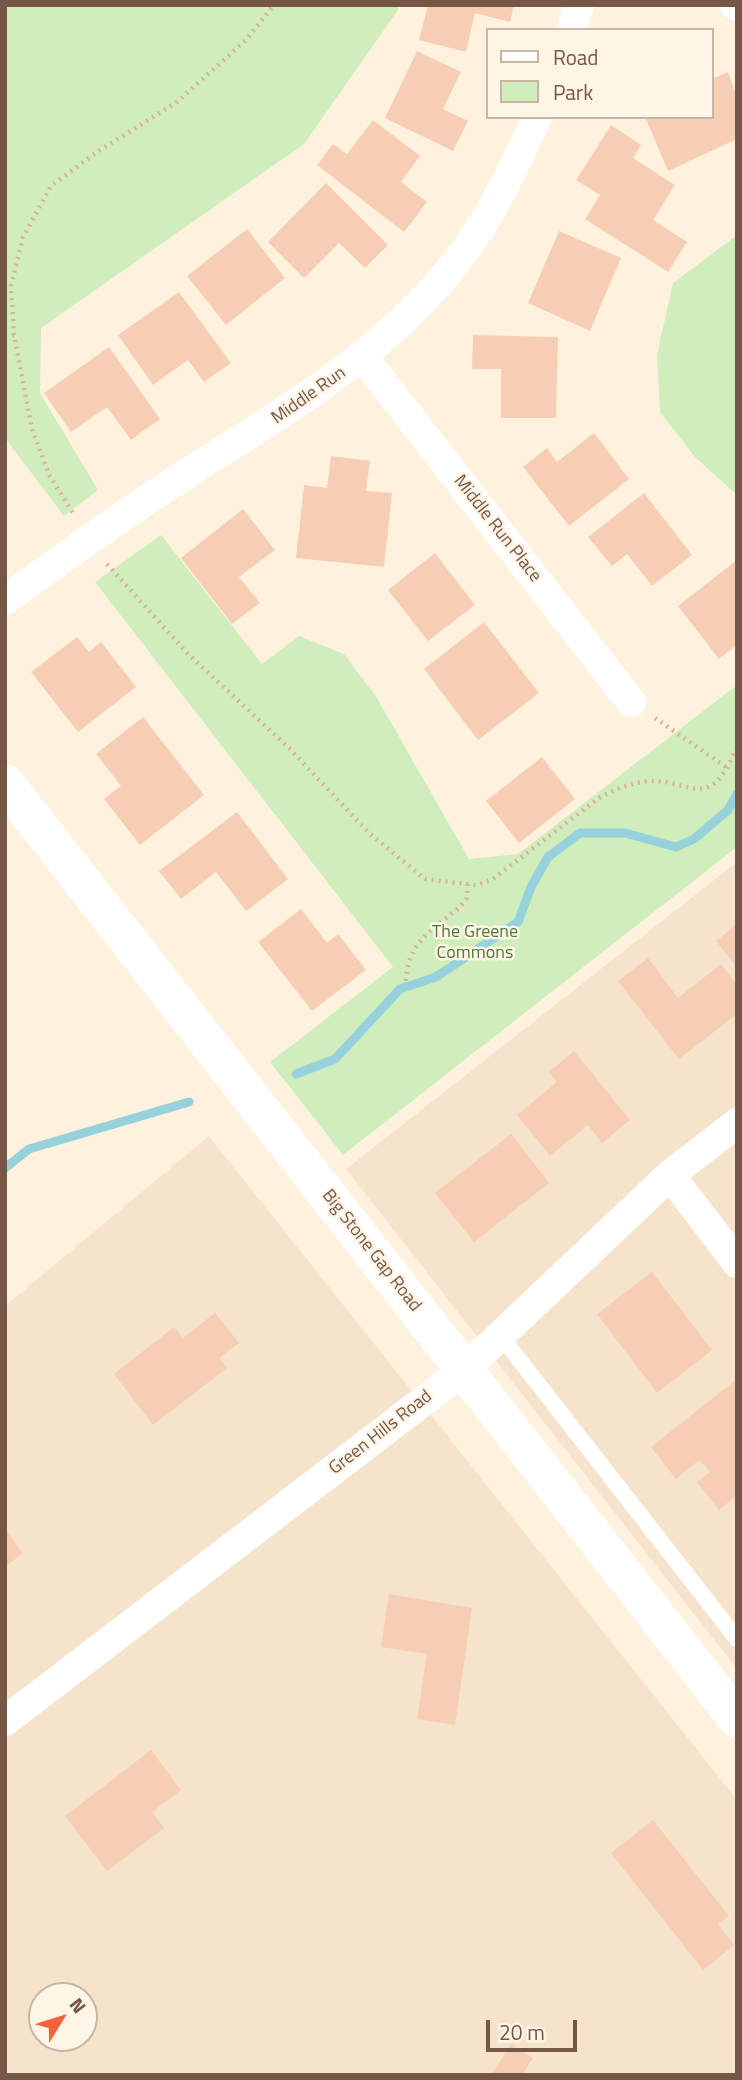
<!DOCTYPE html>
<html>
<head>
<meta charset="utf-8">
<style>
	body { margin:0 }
	#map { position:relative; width:742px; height:2080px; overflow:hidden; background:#fef2df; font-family:"Titillium Web",sans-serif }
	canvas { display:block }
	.frame { position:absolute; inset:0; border:7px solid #765644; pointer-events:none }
	.legend { position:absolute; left:486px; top:28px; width:228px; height:91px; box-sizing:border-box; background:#fff5e7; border:2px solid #c8b5a6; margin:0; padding:9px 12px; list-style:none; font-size:21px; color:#765644 }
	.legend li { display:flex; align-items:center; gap:14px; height:35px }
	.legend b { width:35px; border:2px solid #c8b5a6 }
	.north { position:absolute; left:28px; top:1982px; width:70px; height:70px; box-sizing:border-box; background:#fff5e7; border:2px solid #c8b5a6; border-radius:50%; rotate:52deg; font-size:19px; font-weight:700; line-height:28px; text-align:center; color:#765644 }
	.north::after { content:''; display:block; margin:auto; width:24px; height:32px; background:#f46238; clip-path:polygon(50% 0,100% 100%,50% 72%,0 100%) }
	.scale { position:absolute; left:486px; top:2020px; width:91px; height:32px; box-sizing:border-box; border:4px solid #765644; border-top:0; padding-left:9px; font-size:21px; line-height:24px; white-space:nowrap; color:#765644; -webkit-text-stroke:5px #fff5e7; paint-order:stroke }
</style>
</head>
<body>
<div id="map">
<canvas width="742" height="2080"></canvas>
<div class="frame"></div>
<ul class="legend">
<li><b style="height:9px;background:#fff"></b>Road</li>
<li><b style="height:19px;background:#d0edbc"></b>Park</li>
</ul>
<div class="north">N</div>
<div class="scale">20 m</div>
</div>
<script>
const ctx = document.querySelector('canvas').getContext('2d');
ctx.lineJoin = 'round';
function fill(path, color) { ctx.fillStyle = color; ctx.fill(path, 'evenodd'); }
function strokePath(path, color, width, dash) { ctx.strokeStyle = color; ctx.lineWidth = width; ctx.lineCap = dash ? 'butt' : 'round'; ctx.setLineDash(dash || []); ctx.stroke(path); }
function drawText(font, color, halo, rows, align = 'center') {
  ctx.font = font + ' "Titillium Web",sans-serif'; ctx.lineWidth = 5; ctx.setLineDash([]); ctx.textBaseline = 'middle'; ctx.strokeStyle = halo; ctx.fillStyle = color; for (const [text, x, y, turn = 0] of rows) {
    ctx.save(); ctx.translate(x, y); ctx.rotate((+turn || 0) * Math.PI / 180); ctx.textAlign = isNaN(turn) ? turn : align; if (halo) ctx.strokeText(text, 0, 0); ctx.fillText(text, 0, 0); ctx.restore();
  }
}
const residential = new Path2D(`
	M 737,862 L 737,1669 L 346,1169 Z
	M 209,1136 L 737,1800 L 737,2075 L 5,2075 L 5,1306 ZM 42,1996 L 84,1996 L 84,2038 L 42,2038 Z`);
const green = new Path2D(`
	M 5,5 L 398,5 L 398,10 L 304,144 L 41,328 L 40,393 L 98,490 L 64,516 L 5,438 Z
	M 737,235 L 737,495 L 695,457 L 660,412 L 657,355 L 673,283 Z
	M 161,535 L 262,664 L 299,636 L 344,654 L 377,698 L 469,859 L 518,854 L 737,685 L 737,847 L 343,1155 L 270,1062 L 393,967 L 95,582 Z`);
const stream = new Path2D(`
	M 296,1074 L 335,1059 L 400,989 L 436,977 L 518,922 L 531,887 L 548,857 L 580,833 L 625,833 L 676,847 L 694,839 L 728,810 L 737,794
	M 5,1168 L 29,1149 L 189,1102`);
const building = new Path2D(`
	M 428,5 L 514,5 L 510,22 L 475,13 L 466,52 L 419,40 Z
	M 417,51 L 461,72 L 443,109 L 468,121 L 453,151 L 385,118 Z
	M 728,72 L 737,97 L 737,139 L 668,171 L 645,117 L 712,117 L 712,79 Z
	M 373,120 L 420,156 L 401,182 L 427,202 L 404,232 L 317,165 L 333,144 L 347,154 Z
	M 611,125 L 641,145 L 633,158 L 675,185 L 653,220 L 687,242 L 668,272 L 585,219 L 600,195 L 576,180 Z
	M 326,183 L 388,245 L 365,268 L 339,243 L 304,278 L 268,242 Z
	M 247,229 L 285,278 L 226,325 L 187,276 Z
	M 559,231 L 621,258 L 590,331 L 528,303 Z
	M 179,292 L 231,363 L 204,382 L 188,360 L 153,385 L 118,335 Z
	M 473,335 L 558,337 L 556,418 L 501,418 L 501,369 L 472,369 Z
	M 109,347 L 160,419 L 131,440 L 107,407 L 71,432 L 44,393 Z
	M 594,433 L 629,479 L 569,526 L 523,467 L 547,448 L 557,462 Z
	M 331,456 L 370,461 L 366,491 L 392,493 L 384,567 L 296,558 L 304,485 L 327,488 Z
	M 644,493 L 692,555 L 652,586 L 627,554 L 612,566 L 588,537 Z
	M 243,509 L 275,550 L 239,577 L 260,603 L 232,624 L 181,558 Z
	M 435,553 L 475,605 L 428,641 L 388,590 Z
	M 737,560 L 737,645 L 719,659 L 678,606 Z
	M 484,622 L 539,693 L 478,740 L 424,669 Z
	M 77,637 L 89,652 L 101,642 L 136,687 L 78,732 L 31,672 Z
	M 143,717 L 204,795 L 140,845 L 104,799 L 121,786 L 96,754 Z
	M 542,757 L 575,799 L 519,843 L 486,801 Z
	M 237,812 L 288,879 L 246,911 L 216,872 L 181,899 L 159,871 Z
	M 301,909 L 327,943 L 338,934 L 366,970 L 312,1011 L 258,942 Z
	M 737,924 L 737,967 L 716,941 Z
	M 648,958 L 678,998 L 721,964 L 737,985 L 737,1014 L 679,1059 L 618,981 Z
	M 574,1051 L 630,1120 L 602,1143 L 588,1125 L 550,1156 L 517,1115 L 557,1082 L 549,1072 Z
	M 511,1134 L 549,1183 L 474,1242 L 435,1193 Z
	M 652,1272 L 712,1350 L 657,1393 L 597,1314 Z
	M 215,1313 L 239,1343 L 219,1358 L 227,1368 L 153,1425 L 114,1374 L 174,1327 L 183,1338 Z
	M 737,1379 L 737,1495 L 719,1510 L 697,1482 L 710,1472 L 699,1460 L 676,1479 L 651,1447 Z
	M 5,1529 L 23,1553 L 5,1567 Z
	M 389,1594 L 472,1608 L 455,1725 L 417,1719 L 427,1654 L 381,1647 Z
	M 151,1750 L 181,1790 L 152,1812 L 164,1828 L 107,1871 L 65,1816 Z
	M 653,1820 L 729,1916 L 718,1924 L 734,1945 L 703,1970 L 611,1853 Z
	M 511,2044 L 533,2058 L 522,2075 L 491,2075 Z`);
const path = new Path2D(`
	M 14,335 L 11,286 L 23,237 L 51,186 L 97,152 L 177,102 L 246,40 L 274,5
	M 5,336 L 14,335 L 32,429 L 49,475 L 75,516
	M 107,564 L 187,653 L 289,748 L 369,833 L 425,879 L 476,885 L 493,879 L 599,798 C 617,788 634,781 656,781 C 677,781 700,798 717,781 C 726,773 731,759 737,748
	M 655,718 L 726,767
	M 406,981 C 407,942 434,929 461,906 L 467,898 L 468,884`);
const lane = new Path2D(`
	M 500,1335 L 737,1639`);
const street = new Path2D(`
	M 735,5 L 737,5
	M 572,30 L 579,5
	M 363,357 L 631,702
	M 5,600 C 68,554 131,509 197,467 C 284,412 367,363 437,285 C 481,237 511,176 537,117
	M 670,1175 L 737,1263
	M 5,1721 L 464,1370 L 670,1175 L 737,1123`);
const secondary = new Path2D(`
	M 5,783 L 737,1719`);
const streetNames = [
	["Middle Run",309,396,-35],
	["Middle Run Place",497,529,52],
	["Big Stone Gap Road",371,1251,52],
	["Green Hills Road",381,1433,-38]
];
const parkNames = [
	["The Greene",475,933],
	["Commons",475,954]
];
fill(residential, '#f6e3cc');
fill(green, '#d0edbc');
strokePath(stream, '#97d1dc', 9);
fill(building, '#f6ceb4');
strokePath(path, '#dbb197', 4.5, [2, 5]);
strokePath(lane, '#fff', 16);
strokePath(street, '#fff', 30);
strokePath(secondary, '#fff', 38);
drawText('18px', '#765644', '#fff5e7', streetNames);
drawText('18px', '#4c7839', '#fff5e7', parkNames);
</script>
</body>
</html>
